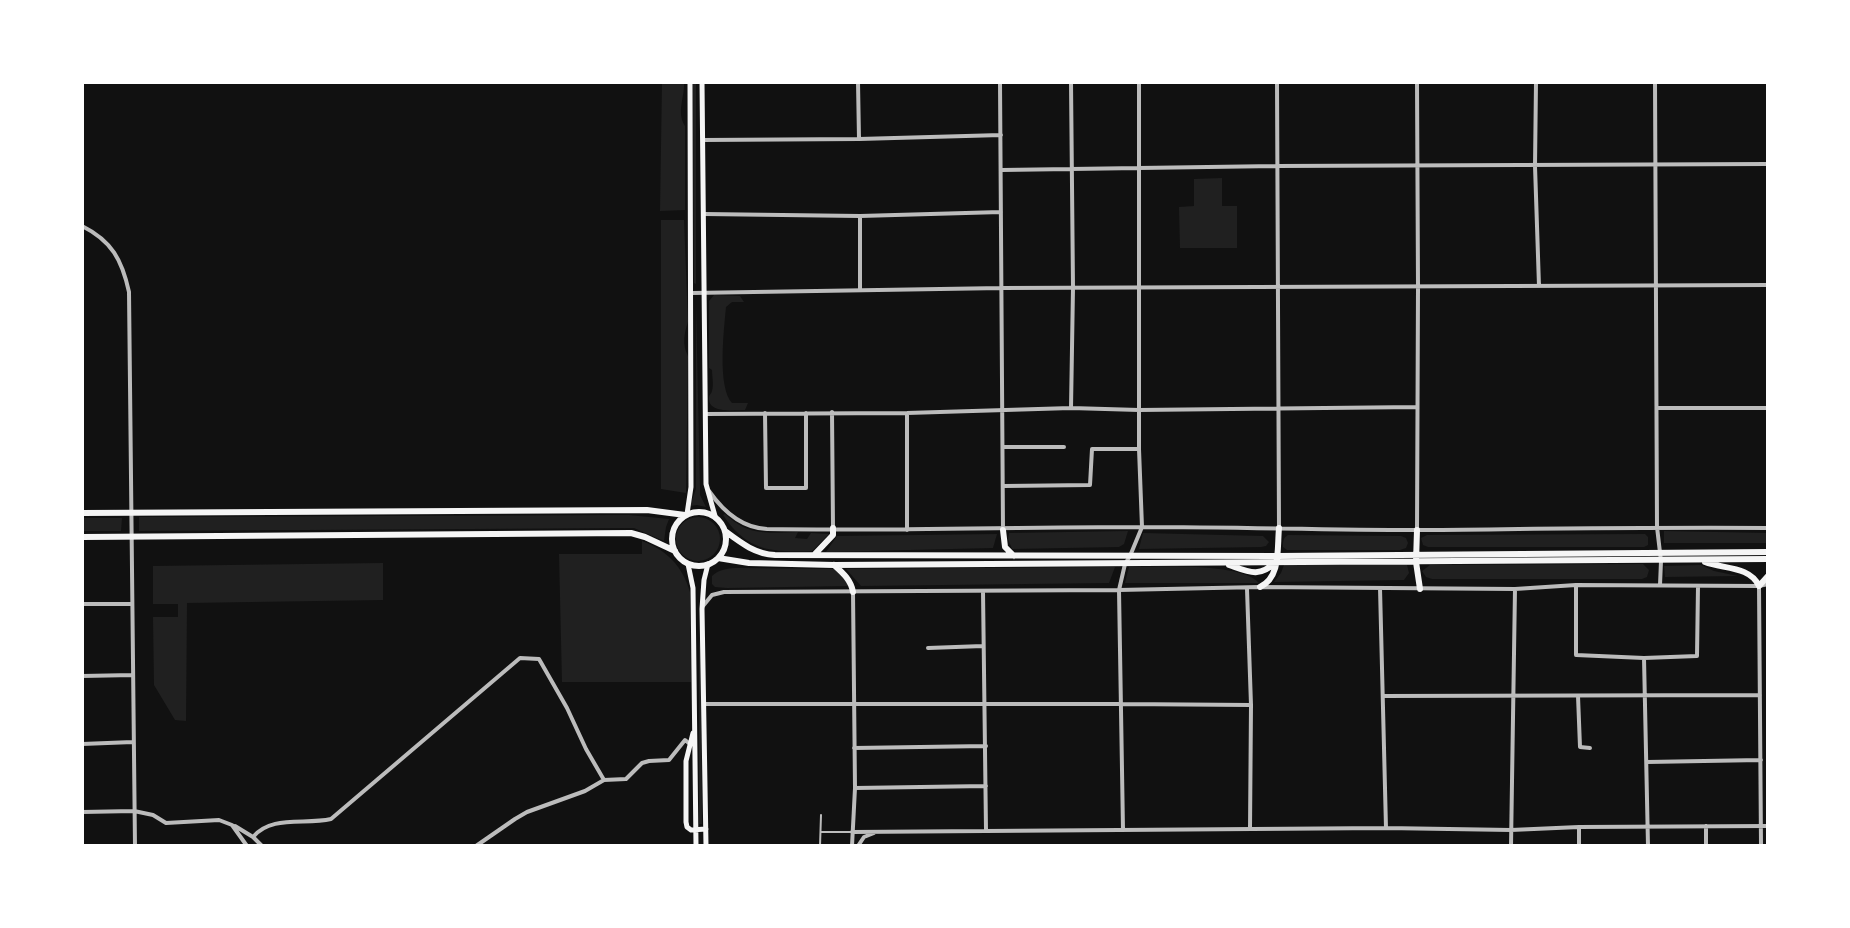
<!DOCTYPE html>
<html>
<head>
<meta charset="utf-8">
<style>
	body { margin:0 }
	#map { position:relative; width:1850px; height:928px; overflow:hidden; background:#111; font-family:Commissioner,sans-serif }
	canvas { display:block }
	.frame { position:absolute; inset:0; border:84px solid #fff; pointer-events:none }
</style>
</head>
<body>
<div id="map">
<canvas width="1850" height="928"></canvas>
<div class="frame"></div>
</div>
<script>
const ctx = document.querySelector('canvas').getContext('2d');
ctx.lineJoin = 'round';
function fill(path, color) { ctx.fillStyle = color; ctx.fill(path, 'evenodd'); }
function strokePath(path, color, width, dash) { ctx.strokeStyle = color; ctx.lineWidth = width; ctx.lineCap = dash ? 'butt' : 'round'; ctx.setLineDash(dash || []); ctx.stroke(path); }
const green = new Path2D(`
	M 662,82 L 684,82 C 685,97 676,112 685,126 L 685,210 L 660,211 Z
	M 693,82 L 696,82 L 696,284 L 694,283 Z
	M 1222,178 L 1222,206 L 1237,206 L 1237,248 L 1180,248 L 1179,207 L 1194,206 L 1194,179 Z
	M 661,220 L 684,220 L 688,322 C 684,333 682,345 688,356 L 686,493 L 661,489 Z
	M 714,295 L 740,296 L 744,302 L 732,302 L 726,307 C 724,329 717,387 732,403 L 748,403 L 745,410 C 735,410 707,414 709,397 C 709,395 712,393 712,391 C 714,385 712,376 712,370 L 709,368 L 709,301 Z
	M 696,304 L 700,488 L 700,495 L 706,507 L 697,505 L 690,506 L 696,489 Z
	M 725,514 C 748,536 767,533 798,532 L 795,538 L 807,539 L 811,533 L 829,534 L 812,551 C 771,552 748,552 723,515 Z
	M 629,515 L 669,519 L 666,527 L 664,541 L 634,528 L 139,531 L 139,517 Z
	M676 539a22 22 0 1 1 44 0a22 22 0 1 1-44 0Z
	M 82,518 L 122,518 L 121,531 L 82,531 Z
	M 1128,531 L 1124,544 L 1119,547 L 1012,549 L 1008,539 L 1009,533 Z
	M 1664,531 L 1768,533 L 1768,543 L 1664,543 Z
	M 1143,533 L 1263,536 L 1269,542 L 1266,546 L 1261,547 L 1139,549 Z
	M 997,534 L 993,548 L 826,552 L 837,536 Z
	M 1645,534 L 1648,537 L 1648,545 L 1644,547 L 1428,547 L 1423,545 L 1421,538 L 1427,535 Z
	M 1288,535 L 1401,536 L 1406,538 L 1408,543 L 1406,548 L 1400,550 L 1287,550 L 1283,547 C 1283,541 1283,538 1288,535 Z
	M 642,541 C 667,550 683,567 690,592 L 691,682 L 562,682 L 559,554 L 642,554 Z
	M 383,563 L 383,600 L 187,603 L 186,721 L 175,720 L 154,685 L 153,617 L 178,617 L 178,604 L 153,604 L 153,566 Z
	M 1643,564 L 1649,570 L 1647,577 L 1642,579 L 1432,579 L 1426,577 L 1422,571 L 1430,565 Z
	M 1284,565 L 1407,565 L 1409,573 L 1404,580 L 1274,582 L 1281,573 Z
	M 1701,565 L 1714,571 L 1738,576 L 1665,577 L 1664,566 Z
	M 1115,567 L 1109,583 L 861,586 L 846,569 Z
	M 1129,567 C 1158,567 1241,562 1259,583 L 1125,583 Z
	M 739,568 L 834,569 L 840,572 L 849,586 L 727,588 L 715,587 L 712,584 L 712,576 C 719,569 729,568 739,568 Z
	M 699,633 L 701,661 L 702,824 L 699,824 Z`);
const service = new Path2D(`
	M 821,832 L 851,832
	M 820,846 L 821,815`);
const minor = new Path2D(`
	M 858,82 L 859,139
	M 1000,82 L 1003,530
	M 1277,82 L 1279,528
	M 1536,82 L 1535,166 L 1539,286
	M 1655,82 L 1657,527 L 1661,561 L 1660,585
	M 703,140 L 859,139 L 1001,135
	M 1002,170 L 1276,166 L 1768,164
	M 704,214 L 860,216 L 1001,212
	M 860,216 L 860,290
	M 82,226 C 112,241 122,260 129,292 L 135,846
	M 692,293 L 1002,288 L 1768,285
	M 1071,408 L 1073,288 L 1071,82
	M 1658,408 L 1768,408
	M 832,412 L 833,528
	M 765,413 L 766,488 L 806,488 L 806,413
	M 907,413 L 907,530
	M 705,414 L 907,413 L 1071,408 L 1139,410 L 1417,407
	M 1003,447 L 1064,447
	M 1004,486 L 1090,485 L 1092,449 L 1139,449
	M 709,491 C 723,511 741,528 767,529 C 893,531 1018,527 1143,527 C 1234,527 1325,530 1416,530 C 1533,529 1651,527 1768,528
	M 1417,530 L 1418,287 L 1417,82
	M 1576,585 L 1576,655 L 1644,658 L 1697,656 L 1698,586
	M 1759,586 L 1761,846
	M 1380,588 L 1386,828
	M 1247,589 L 1251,705 L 1250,829
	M 983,591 L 986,830
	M 82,604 L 132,604
	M 703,606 L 712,595 L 724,592 L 1119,590 L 1260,587 L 1515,589 L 1576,585 L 1759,586 L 1768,584
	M 928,648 L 983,646
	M 1644,658 L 1648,846
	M 82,676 L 133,675
	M 1383,696 L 1760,695
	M 1578,696 L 1580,747 L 1590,748
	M 705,704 L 1122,704 L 1251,705
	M 82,744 L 133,742
	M 854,748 L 986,746
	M 1647,762 L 1761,760
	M 855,788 L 986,786
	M 82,812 L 134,811 L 153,815 L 166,823 L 219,820 L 232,825 L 247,846
	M 235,826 L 253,837 L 262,846
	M 1706,826 L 1706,846
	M 1123,830 L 1119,590 L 1125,564 L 1130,556 L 1142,527 L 1139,449 L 1139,82
	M 852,832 L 1386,828 L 1511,830 L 1579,827 L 1768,826
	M 253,837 C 271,815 304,825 331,819 L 520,658 L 539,659 L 567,708 L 586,749 L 604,780
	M 476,846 L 515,819 L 527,812 L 585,791 L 604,780 L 626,779 L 642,763 L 649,761 L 669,760 L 685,740 L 690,744
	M 852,846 L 855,788 L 853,592
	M 858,846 L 864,837 L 874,833
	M 1511,846 L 1515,589
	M 1579,846 L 1579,827`);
const secondary = new Path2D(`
	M 702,82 L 706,484 L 715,516
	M 687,514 L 691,487 L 690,82
	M 688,564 L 693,588 L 696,846
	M 693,733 L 686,761 L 686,822 L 687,827 L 691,830 L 706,829
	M 706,846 L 702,609 L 704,580 L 708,564`);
const primary = new Path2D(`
	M672 539a27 27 0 1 1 54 0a27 27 0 1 1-54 0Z
	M 82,513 L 647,510 L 685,515
	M 1003,530 L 1005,547 L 1014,556
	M 1417,530 L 1416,562 L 1420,589
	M 725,531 C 741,543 755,554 775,555 L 1277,556 L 1768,552
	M 82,537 L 631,533 L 645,537 L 675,551
	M 814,555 L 833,535 L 833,528
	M 718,558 L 749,563 L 834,565 L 1768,559
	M 1705,562 C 1723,569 1750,566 1759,586 L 1768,576
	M 834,565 C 843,573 851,580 853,592
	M 1229,565 C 1249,572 1259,578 1276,562
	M 1260,587 C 1281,577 1277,549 1279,528`);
fill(green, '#202020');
strokePath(service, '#bcbcbc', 2);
strokePath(minor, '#bcbcbc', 4);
strokePath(secondary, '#f5f5f5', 5);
strokePath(primary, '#f5f5f5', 6);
</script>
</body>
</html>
